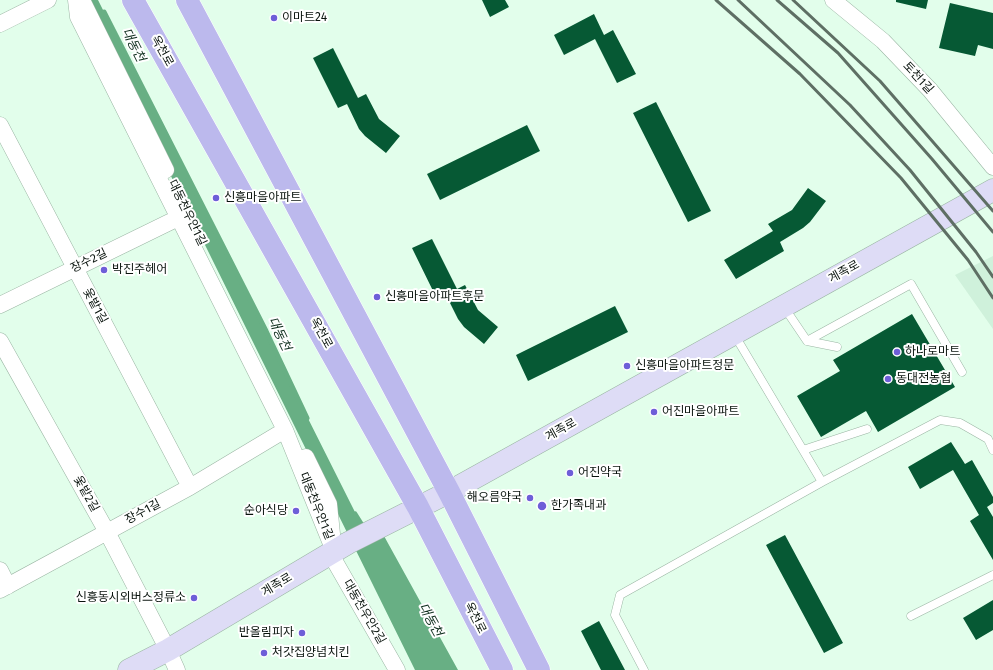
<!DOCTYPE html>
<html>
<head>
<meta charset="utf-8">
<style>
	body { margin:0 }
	canvas { display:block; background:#e2feeb }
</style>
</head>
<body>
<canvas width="993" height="670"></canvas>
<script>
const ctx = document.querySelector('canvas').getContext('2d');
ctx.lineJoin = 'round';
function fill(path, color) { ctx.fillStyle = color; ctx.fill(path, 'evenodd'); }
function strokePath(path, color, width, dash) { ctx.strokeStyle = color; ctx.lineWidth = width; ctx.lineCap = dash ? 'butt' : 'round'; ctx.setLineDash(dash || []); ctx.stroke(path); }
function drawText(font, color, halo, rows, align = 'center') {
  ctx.font = font + ' "Fira Sans","Noto Sans KR",sans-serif'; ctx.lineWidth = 4; ctx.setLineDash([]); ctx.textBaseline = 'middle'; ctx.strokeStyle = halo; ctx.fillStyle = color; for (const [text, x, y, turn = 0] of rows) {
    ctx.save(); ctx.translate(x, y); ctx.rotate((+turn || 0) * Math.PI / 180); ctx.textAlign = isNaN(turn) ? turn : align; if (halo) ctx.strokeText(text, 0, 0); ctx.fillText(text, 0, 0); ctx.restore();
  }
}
const built = new Path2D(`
	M 993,256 L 993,329 L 955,275 Z`);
const water = new Path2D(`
	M 84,0 L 98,0 L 366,534 L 384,536 L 458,670 L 415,670 Z`);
const stream = new Path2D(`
	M 104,12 L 266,331 L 307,418
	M 355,514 L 365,530`);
const building = new Path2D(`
	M 482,0 L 505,0 L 509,7 L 490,17 Z
	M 896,0 L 928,0 L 926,9 L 896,2 Z
	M 950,3 L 993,13 L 993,49 L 978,45 L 975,56 L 939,48 Z
	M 594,14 L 604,35 L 613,30 L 636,74 L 617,83 L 595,39 L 564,55 L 554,35 Z
	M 333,48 L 358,98 L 366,94 L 379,119 L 400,136 L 386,153 L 365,136 L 359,129 L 347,104 L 338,108 L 313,58 Z
	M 656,102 L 711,211 L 688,222 L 633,113 Z
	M 527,125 L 540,151 L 440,200 L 427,174 Z
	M 808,188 L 826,201 L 810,222 L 803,228 L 780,242 L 784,251 L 736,279 L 724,260 L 773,231 L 768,224 L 792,210 Z
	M 432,239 L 457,289 L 465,285 L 478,310 L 498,327 L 484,344 L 464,327 L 458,319 L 446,295 L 437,299 L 412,248 Z
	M 615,306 L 628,332 L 528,381 L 516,355 Z
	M 912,314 L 955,387 L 878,432 L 866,411 L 821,437 L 797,396 L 840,371 L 833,360 Z
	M 951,442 L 965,464 L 972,460 L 993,497 L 993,503 L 987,507 L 993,517 L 993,560 L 970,521 L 979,515 L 953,470 L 920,489 L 908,467 Z
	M 785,535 L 843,643 L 824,653 L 766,545 Z
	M 993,600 L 993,630 L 976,640 L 963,618 Z
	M 599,621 L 625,670 L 601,670 L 581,631 Z`);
const lane = new Path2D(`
	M 784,307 L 807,341 L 837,347
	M 734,334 L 822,482
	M 807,341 L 911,284 L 962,372
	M 803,450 L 867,429
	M 911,616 L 993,575
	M 644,670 L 615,615 L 620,595 L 822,482 L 940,420 L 960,423 L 988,439 L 993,450`);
const street = new Path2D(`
	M 76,0 L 78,17 L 285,430 L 334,551
	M 82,0 L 166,170
	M 833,0 L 883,41 L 930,90 L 993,167
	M 0,24 L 48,0
	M 0,125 L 190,487
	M 0,305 L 178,218
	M 0,341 L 107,532 L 168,650 L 177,670
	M 306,457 L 329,504 L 332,534
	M 330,553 L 397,670
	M 0,570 L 8,586
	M 0,590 L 190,487 L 285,430`);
const secondary = new Path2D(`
	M 129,670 L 168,650 L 348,543 L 449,492 L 993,190`);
const primary = new Path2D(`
	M 133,0 L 418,507 L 502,670
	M 187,0 L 449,492 L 539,670`);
const rail = new Path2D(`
	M 716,0 L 800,74 L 901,178 L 968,260 L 993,298
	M 738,0 L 850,105 L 910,170 L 976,252 L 993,277
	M 777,0 L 838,53 L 932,159 L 993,232
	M 793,0 L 880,81 L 993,211`);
const markers = [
	[274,18,4,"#6e5ed8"],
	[216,198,4,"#6e5ed8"],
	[104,270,4,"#6e5ed8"],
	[377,297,4,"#6e5ed8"],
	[897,352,4,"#6e5ed8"],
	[627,366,4,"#6e5ed8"],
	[888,379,4,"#6e5ed8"],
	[654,412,4,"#6e5ed8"],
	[570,473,4,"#6e5ed8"],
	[530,498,4,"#6e5ed8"],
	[542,506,5,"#6e5ed8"],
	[296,511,4,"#6e5ed8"],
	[194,598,4,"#6e5ed8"],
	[302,633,4,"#6e5ed8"],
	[264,653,4,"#6e5ed8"]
];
const poiNames = [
	["이마트24",282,18],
	["신흥마을아파트",224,198],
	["박진주헤어",112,270],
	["신흥마을아파트후문",385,297],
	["하나로마트",905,352],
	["신흥마을아파트정문",635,366],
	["동대전농협",896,379],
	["어진마을아파트",662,412],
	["어진약국",578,473],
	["해오름약국",522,498,"right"],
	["한가족내과",551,506],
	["순아식당",288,511,"right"],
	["신흥동시외버스정류소",186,598,"right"],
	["반올림피자",294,633,"right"],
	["처갓집양념치킨",272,653]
];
const streetNames = [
	["옥천로",162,51,61],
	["토천1길",918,78,47],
	["대동천우안1길",187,213,64],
	["장수2길",89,261,-26],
	["계족로",844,272,-29],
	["옻밭1길",95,306,62],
	["옥천로",321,333,61],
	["계족로",561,430,-29],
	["옻밭2길",86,494,61],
	["대동천우안1길",316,506,68],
	["장수1길",143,512,-28],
	["계족로",277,585,-31],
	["대동천우안2길",364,612,60],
	["옥천로",475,618,63]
];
const waterNames = [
	["대동천",133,45,63],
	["대동천",279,334,64],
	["대동천",430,620,61]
];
fill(built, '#cff1db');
fill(water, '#68af84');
strokePath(stream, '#68af84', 5);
fill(building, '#065934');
strokePath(lane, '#9ab5a3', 9);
strokePath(street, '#9ab5a3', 17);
strokePath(secondary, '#9ab5a3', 23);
strokePath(primary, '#fff', 23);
strokePath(lane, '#fff', 8);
strokePath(street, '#fff', 16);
strokePath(secondary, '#dedcf6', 22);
strokePath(primary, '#bcb9ed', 22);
strokePath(rail, '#5e6f64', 3);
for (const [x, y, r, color] of markers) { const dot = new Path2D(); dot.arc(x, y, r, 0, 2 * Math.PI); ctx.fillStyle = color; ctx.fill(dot); strokePath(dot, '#fff', 1.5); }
drawText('12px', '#09130d', '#fff', poiNames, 'left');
drawText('12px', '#09130d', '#fff', streetNames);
drawText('italic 13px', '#123120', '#fff', waterNames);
</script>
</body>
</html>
